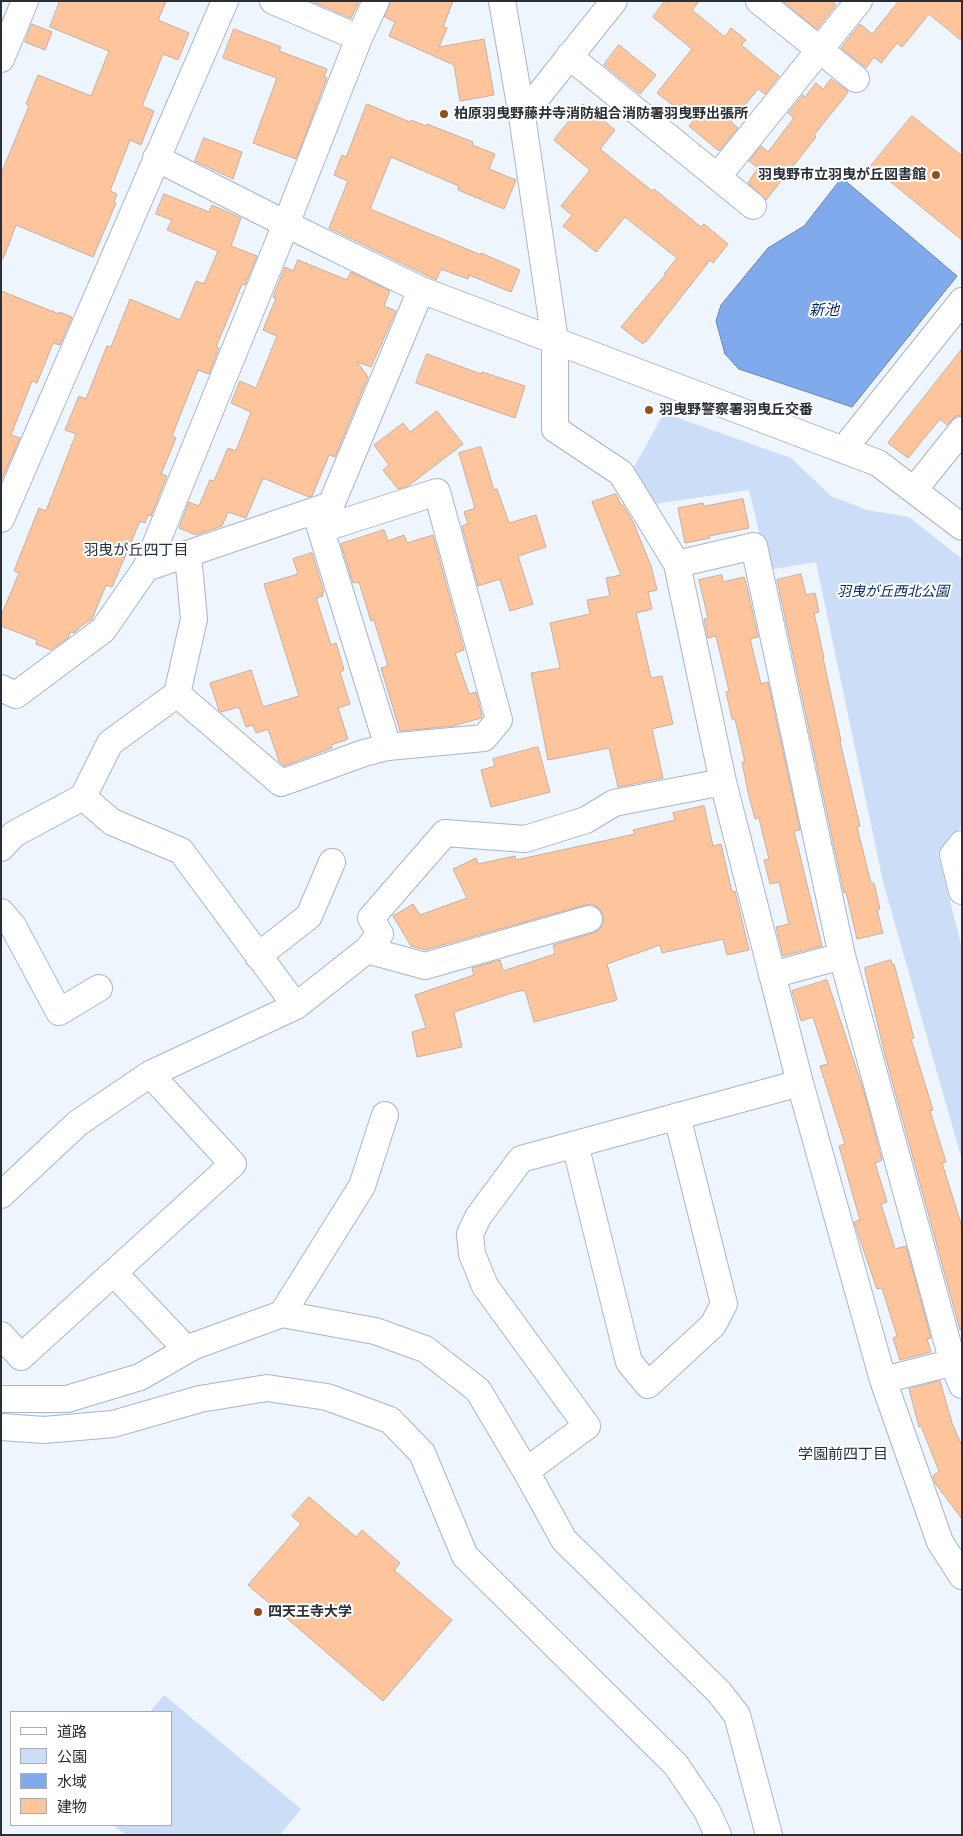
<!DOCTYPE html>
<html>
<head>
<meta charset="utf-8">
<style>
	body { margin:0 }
	#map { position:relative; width:963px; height:1836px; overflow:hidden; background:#eff5fd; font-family:"Roboto Serif","Noto Sans JP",serif }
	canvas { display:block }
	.frame { position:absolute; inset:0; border:2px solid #2a2f37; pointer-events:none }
	.legend { position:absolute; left:10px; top:1711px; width:162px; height:115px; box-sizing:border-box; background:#fff; border:1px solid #aaacaf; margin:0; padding:6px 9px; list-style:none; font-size:15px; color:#2a2f37 }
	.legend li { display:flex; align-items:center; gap:10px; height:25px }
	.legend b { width:25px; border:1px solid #aaacaf }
</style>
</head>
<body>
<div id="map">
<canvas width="963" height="1836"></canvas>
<div class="frame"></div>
<ul class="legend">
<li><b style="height:6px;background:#fff"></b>道路</li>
<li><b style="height:14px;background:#ccddf8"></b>公園</li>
<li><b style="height:14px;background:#80aaeb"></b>水域</li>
<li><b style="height:14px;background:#fec59d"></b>建物</li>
</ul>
</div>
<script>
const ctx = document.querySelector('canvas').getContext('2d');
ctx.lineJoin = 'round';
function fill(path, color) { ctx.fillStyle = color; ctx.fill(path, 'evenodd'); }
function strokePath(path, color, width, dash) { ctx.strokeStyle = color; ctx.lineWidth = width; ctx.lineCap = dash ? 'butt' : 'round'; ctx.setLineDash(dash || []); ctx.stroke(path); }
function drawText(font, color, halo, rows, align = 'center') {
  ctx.font = font + ' "Roboto Serif","Noto Sans JP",serif'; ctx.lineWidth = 4; ctx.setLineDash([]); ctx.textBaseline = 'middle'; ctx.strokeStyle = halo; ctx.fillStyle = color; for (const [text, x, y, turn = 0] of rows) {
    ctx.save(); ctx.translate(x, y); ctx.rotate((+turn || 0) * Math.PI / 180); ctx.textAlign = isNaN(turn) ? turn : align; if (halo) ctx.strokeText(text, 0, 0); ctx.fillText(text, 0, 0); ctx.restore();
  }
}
const green = new Path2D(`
	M 664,413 L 791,458 L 831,496 L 867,510 L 909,517 L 962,559 L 962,825 L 938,855 L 962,948 L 962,1160 L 883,882 L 816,562 L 768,570 L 749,490 L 654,504 L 633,469 Z
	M 164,1695 L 301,1809 L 280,1835 L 126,1835 L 113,1825 L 171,1825 L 171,1712 L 150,1712 Z`);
const water = new Path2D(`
	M 842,178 L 957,276 L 852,407 L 739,369 L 725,354 L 716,321 L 721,305 L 768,248 L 804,226 Z`);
const building = new Path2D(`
	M 60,1 L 166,1 L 158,20 L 189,33 L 178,60 L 163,54 L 142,106 L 154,111 L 141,145 L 130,140 L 110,191 L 117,194 L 114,202 L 116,203 L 93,257 L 16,225 L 3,259 L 1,259 L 1,174 L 29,106 L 26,104 L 38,75 L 91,96 L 109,51 L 50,27 Z
	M 312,1 L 359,1 L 351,18 Z
	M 391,1 L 453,1 L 443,27 L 447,28 L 439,47 L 484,39 L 494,95 L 460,101 L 454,65 L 389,36 L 395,22 L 385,17 Z
	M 665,1 L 699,1 L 692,10 L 725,37 L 731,28 L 746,40 L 741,45 L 779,76 L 765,94 L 758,89 L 731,122 L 738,128 L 719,151 L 689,126 L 693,121 L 657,93 L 692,49 L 653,17 Z
	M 783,1 L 832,1 L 836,5 L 817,29 Z
	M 899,1 L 962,1 L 962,41 L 929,14 L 902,47 L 897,43 L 881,63 L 874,57 L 866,68 L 841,48 L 860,24 L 872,34 Z
	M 32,24 L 52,32 L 45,50 L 25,42 Z
	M 234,29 L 281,47 L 279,51 L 327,69 L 324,77 L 327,78 L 296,159 L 253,143 L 277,78 L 223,58 Z
	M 619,45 L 656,75 L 640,94 L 604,65 Z
	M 831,79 L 848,91 L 846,95 L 814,135 L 816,137 L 766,200 L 748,183 L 758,168 L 749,161 L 761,146 L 768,152 L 794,118 L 788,113 L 803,95 L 805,97 L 816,83 L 823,89 Z
	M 367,104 L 410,122 L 411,120 L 426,126 L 427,124 L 473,142 L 472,145 L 495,154 L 489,169 L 516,180 L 504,209 L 458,190 L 459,186 L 391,157 L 370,209 L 481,255 L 481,253 L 520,270 L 511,292 L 469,275 L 468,279 L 441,269 L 436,280 L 329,228 L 348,181 L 334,175 L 342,155 L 346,157 Z
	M 583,104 L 615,130 L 600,149 L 652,191 L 654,189 L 701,227 L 704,224 L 728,244 L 713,263 L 710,260 L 646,342 L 645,341 L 643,344 L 621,327 L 665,275 L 664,274 L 677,258 L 625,217 L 596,252 L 563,226 L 572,215 L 561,206 L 590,170 L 554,140 Z
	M 912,116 L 962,156 L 962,240 L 871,166 Z
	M 204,138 L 242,152 L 233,179 L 195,161 Z
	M 164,194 L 209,212 L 212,205 L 241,218 L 231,246 L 257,256 L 245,285 L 242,284 L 216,347 L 219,348 L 209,374 L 198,370 L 172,436 L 176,438 L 161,474 L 167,476 L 151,516 L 148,515 L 145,523 L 140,521 L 112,587 L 106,585 L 92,619 L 81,626 L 74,633 L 70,632 L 68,638 L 51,650 L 36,644 L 37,640 L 1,626 L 1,616 L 19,573 L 14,571 L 39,508 L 46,511 L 76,434 L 65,430 L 79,396 L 86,399 L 107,346 L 111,347 L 130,299 L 180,320 L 196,281 L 204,284 L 218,251 L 167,230 L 172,220 L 156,214 Z
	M 298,260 L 347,280 L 351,272 L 390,291 L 384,306 L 396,311 L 371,367 L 357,362 L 368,377 L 335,457 L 329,455 L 312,496 L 309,497 L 263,478 L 246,518 L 228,512 L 222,526 L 196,535 L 179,528 L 189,502 L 199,506 L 210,480 L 214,481 L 228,448 L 236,451 L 251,412 L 231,403 L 240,381 L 256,388 L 277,336 L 263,330 L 276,298 L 273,297 L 285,267 L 293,271 Z
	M 1,291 L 59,314 L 59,312 L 72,317 L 60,345 L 53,343 L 37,383 L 32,381 L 11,435 L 20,438 L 1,481 Z
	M 962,349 L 962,415 L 956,416 L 947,425 L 940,419 L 908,458 L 888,443 Z
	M 427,354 L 481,374 L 482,372 L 525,386 L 515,418 L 416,383 Z
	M 437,411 L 463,444 L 408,486 L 398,489 L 383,470 L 389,465 L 374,445 L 403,423 L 410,432 Z
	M 481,447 L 494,490 L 497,489 L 509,523 L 536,515 L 546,547 L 518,556 L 533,604 L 510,611 L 500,579 L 478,586 L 462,526 L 468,524 L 464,512 L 475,508 L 459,453 Z
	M 616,494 L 621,505 L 623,505 L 634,524 L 651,566 L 657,590 L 648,592 L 652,609 L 636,613 L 651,678 L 662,676 L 673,724 L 652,729 L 663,778 L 618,787 L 609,748 L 548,760 L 531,673 L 560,668 L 550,623 L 590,614 L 587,600 L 610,596 L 606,578 L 621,575 L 592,502 Z
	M 743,499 L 749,528 L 709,536 L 710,538 L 685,543 L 678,508 L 703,503 L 704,506 Z
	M 384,530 L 388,541 L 404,535 L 407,543 L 433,535 L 464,650 L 455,653 L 469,694 L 476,692 L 482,716 L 481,718 L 453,726 L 400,731 L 381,668 L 388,666 L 374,620 L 371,621 L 359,582 L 353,583 L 341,544 Z
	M 312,553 L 324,592 L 322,593 L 323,596 L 316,598 L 331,645 L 336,643 L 344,670 L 340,672 L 350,704 L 338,708 L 348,739 L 331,745 L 332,748 L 284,766 L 279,761 L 268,729 L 256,733 L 253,725 L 246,727 L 239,707 L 221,712 L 219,710 L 210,683 L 251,670 L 263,707 L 299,696 L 264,584 L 298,574 L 293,559 Z
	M 801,574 L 806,595 L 815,593 L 819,612 L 814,613 L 824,658 L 823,658 L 841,741 L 840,742 L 860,826 L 857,827 L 871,883 L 874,883 L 880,909 L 877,910 L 883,933 L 857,939 L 846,892 L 844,893 L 777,580 Z
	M 722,575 L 723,582 L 744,577 L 747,587 L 758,637 L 750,639 L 761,684 L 768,682 L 800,830 L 794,831 L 822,946 L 783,956 L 776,927 L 789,924 L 779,882 L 770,884 L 764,860 L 769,859 L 759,818 L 755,819 L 748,792 L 742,762 L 745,762 L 735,719 L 732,719 L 726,692 L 729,691 L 716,636 L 708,638 L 704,619 L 708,618 L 699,580 Z
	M 538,747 L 550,792 L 491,807 L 481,770 L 495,766 L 493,759 Z
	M 704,806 L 713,846 L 721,844 L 732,892 L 735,891 L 749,950 L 727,955 L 723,939 L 662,953 L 660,945 L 607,964 L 617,1000 L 534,1022 L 525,990 L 515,992 L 454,1012 L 462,1047 L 417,1057 L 412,1032 L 426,1028 L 415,995 L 474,975 L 472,968 L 500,960 L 503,971 L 555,954 L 553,945 L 593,933 L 599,930 L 603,923 L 603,915 L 599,908 L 592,904 L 585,905 L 425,950 L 411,946 L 393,916 L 413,904 L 420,915 L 467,898 L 453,869 L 476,858 L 478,864 L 515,856 L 516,860 L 635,834 L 633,830 L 675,820 L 673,813 Z
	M 891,960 L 892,965 L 894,964 L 905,1005 L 914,1038 L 911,1039 L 933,1110 L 930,1111 L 946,1162 L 942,1163 L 962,1227 L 962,1330 L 960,1330 L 885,1055 L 865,971 L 865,968 Z
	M 827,980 L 864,1092 L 882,1160 L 875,1163 L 887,1202 L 881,1204 L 895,1249 L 906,1246 L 931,1338 L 927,1339 L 931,1352 L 900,1360 L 893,1338 L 897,1336 L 882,1288 L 877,1289 L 854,1222 L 860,1220 L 839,1146 L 845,1144 L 820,1066 L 828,1064 L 813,1017 L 801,1021 L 792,991 Z
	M 940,1381 L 952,1423 L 962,1446 L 962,1519 L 935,1483 L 933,1476 L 939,1471 L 921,1426 L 919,1427 L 909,1389 Z
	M 309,1497 L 356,1537 L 362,1530 L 400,1563 L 394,1570 L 452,1620 L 383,1701 L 248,1585 L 301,1524 L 292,1516 Z`);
const minor = new Path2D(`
	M 273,1 L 359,38
	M 502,1 L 522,116 L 555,341 L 555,429 L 621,473 L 677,564 L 723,782 L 800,1083 L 883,1380 L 940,1542 L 962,1576
	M 759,1 L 856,79
	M 569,56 L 753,206
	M 1,59 L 25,1
	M 522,116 L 614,1
	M 156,158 L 286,224 L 421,290 L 878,463 L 962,527
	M 718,176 L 859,1
	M 843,450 L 962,301
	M 914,490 L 962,430
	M 316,514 L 388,747
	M 1,519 L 225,1
	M 677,564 L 754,546 L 842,956 L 953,1363 L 962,1385
	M 146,568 L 331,505 L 421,290
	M 1,688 L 16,695 L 103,630 L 146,568 L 286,224 L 359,38 L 376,1
	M 177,694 L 281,783 L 364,753 L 388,747 L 484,738 L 499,720 L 437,492 L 322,529
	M 83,797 L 112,822 L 181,851 L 296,1006
	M 962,844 L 953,855 L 962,891
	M 1,848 L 14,834 L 83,797 L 110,743 L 177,694 L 194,619 L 188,555
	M 1,912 L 13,926 L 59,1012 L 99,988
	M 367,950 L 425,966 L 589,919
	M 258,956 L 309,916 L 332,862
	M 772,975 L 842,956
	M 575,1144 L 629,1362 L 648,1385 L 713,1325 L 724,1304 L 677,1116
	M 1,1195 L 78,1123 L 150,1074 L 296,1006 L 367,950 L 380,934 L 371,918 L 445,833 L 525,839 L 586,820 L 614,803 L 723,782
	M 114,1273 L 187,1350
	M 282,1314 L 362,1186 L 385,1115
	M 1,1335 L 21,1357 L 233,1164 L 150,1074
	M 883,1380 L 962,1360
	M 1,1399 L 67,1399 L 140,1377 L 194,1346 L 282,1314 L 375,1331 L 425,1349 L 478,1390 L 526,1471 L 564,1540 L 719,1692 L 737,1715 L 769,1835
	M 1,1427 L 44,1430 L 113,1424 L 200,1399 L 267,1388 L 327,1397 L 390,1420 L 422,1453 L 465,1556 L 676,1765 L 707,1811 L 718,1835
	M 526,1471 L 587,1426 L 485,1286 L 472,1254 L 470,1234 L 478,1217 L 521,1159 L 800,1083`);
const markers = [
	[444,114,5,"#905018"],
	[936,175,5,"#905018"],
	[649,410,5,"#905018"],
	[258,1612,5,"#905018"]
];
const poiNames = [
	["柏原羽曳野藤井寺消防組合消防署羽曳野出張所",454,114],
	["羽曳野市立羽曳が丘図書館",926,175,"right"],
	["羽曳野警察署羽曳丘交番",659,410],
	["四天王寺大学",268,1612]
];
const parkNames = [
	["羽曳が丘西北公園",893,592]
];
const waterNames = [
	["新池",824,311]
];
const neighbourhoodNames = [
	["羽曳が丘四丁目",136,551],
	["学園前四丁目",843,1455]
];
fill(green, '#ccddf8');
fill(water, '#80aaeb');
strokePath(water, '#6685b5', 1);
fill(building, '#fec59d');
strokePath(building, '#c5afa0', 1);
strokePath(minor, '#a8b5ca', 28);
strokePath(minor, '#fff', 26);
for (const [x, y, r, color] of markers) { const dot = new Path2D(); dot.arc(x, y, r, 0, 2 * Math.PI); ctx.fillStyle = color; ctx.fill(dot); strokePath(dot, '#fff', 2); }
drawText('bold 14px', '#2a2f37', '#fff', poiNames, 'left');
drawText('italic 14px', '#052a63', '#fff', parkNames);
drawText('italic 15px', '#02275f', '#fff', waterNames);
drawText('15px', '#263040', '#fff', neighbourhoodNames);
</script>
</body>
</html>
